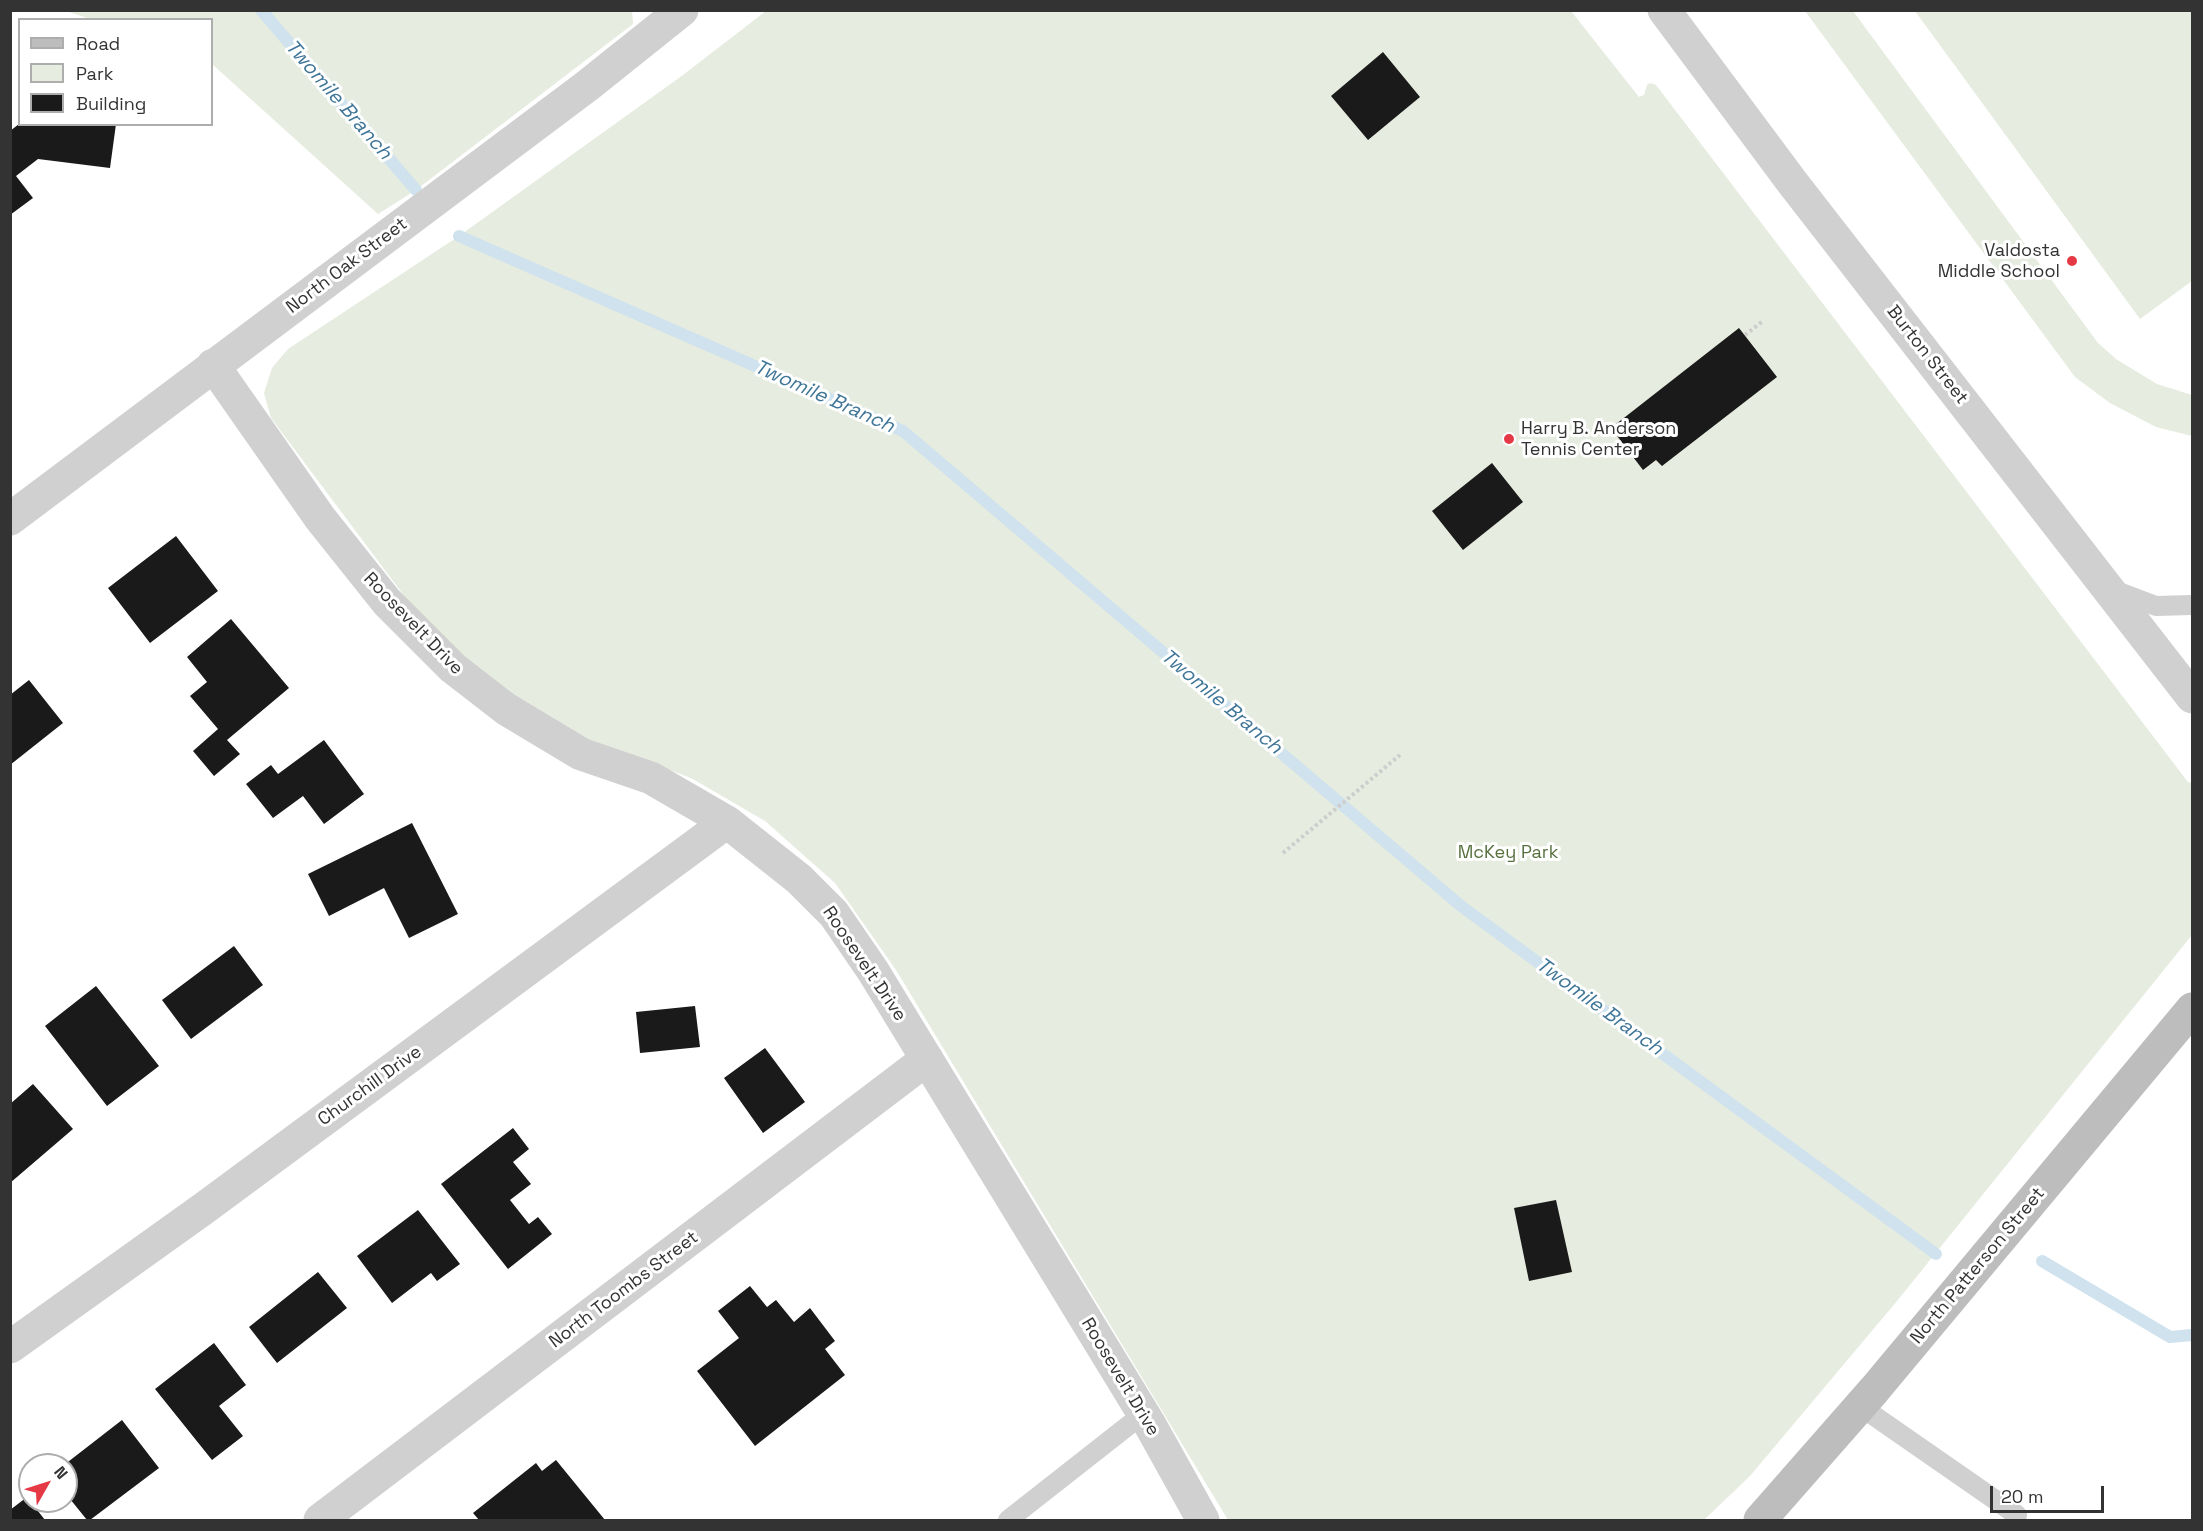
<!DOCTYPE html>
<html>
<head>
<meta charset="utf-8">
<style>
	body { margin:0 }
	#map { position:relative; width:2203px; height:1531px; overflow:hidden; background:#fff; font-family:"Space Grotesk",sans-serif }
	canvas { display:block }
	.frame { position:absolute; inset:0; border:12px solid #333; pointer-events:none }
	.legend { position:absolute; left:18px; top:18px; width:195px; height:108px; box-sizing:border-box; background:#fff; border:2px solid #adadad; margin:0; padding:8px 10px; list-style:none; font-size:18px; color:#333 }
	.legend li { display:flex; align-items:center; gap:12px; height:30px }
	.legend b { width:30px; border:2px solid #adadad }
	.north { position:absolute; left:18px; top:1453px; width:60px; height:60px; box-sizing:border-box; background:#fff; border:2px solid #adadad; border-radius:50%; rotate:51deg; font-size:16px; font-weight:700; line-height:24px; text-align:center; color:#333 }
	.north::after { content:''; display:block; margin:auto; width:21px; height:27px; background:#e63946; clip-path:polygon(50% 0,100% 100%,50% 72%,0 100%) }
	.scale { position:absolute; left:1990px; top:1486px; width:114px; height:27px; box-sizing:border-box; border:3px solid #333; border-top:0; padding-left:8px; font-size:18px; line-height:21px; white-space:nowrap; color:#333; -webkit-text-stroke:4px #fff; paint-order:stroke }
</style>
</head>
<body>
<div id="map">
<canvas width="2203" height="1531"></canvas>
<div class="frame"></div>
<ul class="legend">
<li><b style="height:8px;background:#bdbdbd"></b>Road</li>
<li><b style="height:16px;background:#e6ecdf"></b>Park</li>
<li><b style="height:16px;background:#1a1a1a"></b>Building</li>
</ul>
<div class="north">N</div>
<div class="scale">20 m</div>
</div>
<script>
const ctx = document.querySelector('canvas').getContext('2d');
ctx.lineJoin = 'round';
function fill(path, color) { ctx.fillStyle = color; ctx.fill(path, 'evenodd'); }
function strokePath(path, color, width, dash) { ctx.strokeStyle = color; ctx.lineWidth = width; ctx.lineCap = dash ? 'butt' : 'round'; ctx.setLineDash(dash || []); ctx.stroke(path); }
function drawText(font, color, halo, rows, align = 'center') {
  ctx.font = font + ' "Space Grotesk",sans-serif'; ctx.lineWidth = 6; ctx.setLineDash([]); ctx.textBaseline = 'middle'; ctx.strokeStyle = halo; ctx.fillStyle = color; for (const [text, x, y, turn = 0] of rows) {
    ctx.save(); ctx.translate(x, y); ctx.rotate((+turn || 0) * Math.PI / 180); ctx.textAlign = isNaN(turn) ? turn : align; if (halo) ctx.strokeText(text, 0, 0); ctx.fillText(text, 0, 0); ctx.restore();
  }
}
const green = new Path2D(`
	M 632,10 L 633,24 L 416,190 L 378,214 L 212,64 L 212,20 L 90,19 L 66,11 Z
	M 766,11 L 1571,11 L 1639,97 L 1644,95 L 1647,85 L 1650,83 L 1656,85 L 2188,782 L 2192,783 L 2192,935 L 1897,1301 L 1750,1476 L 1704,1520 L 1228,1520 L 896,970 L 835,883 L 765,821 L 691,778 L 574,735 L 474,673 L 414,609 L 271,418 L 264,393 L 272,368 L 288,349 L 459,236 L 683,75 Z
	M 1805,11 L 1853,11 L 2098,343 L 2116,359 L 2157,384 L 2192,395 L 2192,436 L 2156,427 L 2110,403 L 2075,377 Z
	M 1915,11 L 2192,11 L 2192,281 L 2140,319 Z`);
const stream = new Path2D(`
	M 261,10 L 416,190
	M 459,236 L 903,431 L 1461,906 L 1936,1254
	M 2042,1261 L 2170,1337 L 2192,1335`);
const building = new Path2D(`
	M 1383,52 L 1420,97 L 1368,140 L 1331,96 Z
	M 19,124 L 116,124 L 110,168 L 38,159 L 16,176 L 33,198 L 10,215 L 10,131 Z
	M 1739,328 L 1777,377 L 1662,466 L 1656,460 L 1643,470 L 1611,428 Z
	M 1492,463 L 1523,502 L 1463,550 L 1432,511 Z
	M 176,536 L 218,591 L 150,643 L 108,588 Z
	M 231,619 L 289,688 L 227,740 L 240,754 L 214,776 L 193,751 L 218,729 L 190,696 L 207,682 L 187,657 Z
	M 29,680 L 63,723 L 10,765 L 10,695 Z
	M 324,740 L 364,794 L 324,824 L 303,796 L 273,818 L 246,784 L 271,765 L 278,774 Z
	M 412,823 L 458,914 L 409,938 L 384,888 L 329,916 L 308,874 Z
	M 234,946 L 263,985 L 191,1039 L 162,1000 Z
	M 96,986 L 159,1066 L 107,1106 L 45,1026 Z
	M 695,1006 L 700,1047 L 640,1053 L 636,1012 Z
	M 765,1048 L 805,1102 L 763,1133 L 724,1078 Z
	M 33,1084 L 73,1129 L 10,1183 L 10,1104 Z
	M 513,1128 L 529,1149 L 513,1162 L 531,1184 L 510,1200 L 529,1224 L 538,1217 L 552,1234 L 508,1269 L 441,1184 Z
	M 1556,1200 L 1572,1272 L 1529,1281 L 1514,1208 Z
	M 418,1210 L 460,1264 L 437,1281 L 431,1273 L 392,1303 L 357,1256 Z
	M 318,1272 L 347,1308 L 277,1363 L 249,1327 Z
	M 750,1286 L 767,1307 L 776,1300 L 794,1322 L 810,1308 L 835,1341 L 825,1349 L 845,1375 L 755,1446 L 697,1371 L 739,1338 L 718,1311 Z
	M 214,1343 L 246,1385 L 219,1406 L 243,1436 L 212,1460 L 155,1389 Z
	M 122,1420 L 159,1468 L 90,1520 L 87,1520 L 66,1494 L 66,1465 L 64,1465 Z
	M 556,1460 L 605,1520 L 479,1520 L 473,1513 L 536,1463 L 542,1471 Z
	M 27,1497 L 45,1520 L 10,1520 L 10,1510 Z`);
const path = new Path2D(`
	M 1745,335 L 1763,321
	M 1283,853 L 1400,755`);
const service = new Path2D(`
	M 2111,589 L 2156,606 L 2192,605
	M 1860,1406 L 2017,1515 L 2014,1520
	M 1008,1520 L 1143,1414`);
const minor = new Path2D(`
	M 1664,10 L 1792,182 L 2192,697
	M 213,365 L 320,518 L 387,602 L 453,668 L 506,709 L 581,754 L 651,778 L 727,822 L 799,879 L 834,914 L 873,971 L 1149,1423 L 1203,1520
	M 10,1347 L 203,1209 L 727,822
	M 320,1520 L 927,1059`);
const tertiary = new Path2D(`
	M 10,519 L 587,86 L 682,10`);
const secondary = new Path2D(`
	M 1760,1520 L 1875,1389 L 2192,1009`);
const markers = [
	[2072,261,6,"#e63946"],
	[1509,439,6,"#e63946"]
];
const poiNames = [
	["Valdosta",2060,251],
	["Middle School",2060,272],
	["Harry B. Anderson",1521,429,"left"],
	["Tennis Center",1521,450,"left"]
];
const streetNames = [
	["North Oak Street",347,266,-37],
	["Burton Street",1927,355,52],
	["Roosevelt Drive",413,624,46],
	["Roosevelt Drive",864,964,56],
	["Churchill Drive",370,1086,-36],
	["North Patterson Street",1978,1266,-50],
	["North Toombs Street",624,1290,-37],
	["Roosevelt Drive",1120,1377,59]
];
const parkNames = [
	["McKey Park",1508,853]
];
const waterNames = [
	["Twomile Branch",338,100,49],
	["Twomile Branch",824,397,24],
	["Twomile Branch",1221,702,40],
	["Twomile Branch",1599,1007,36]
];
fill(green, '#e6ecdf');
strokePath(stream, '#cfe2ee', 12);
fill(building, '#1a1a1a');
strokePath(path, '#cdcdcd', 4, [3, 3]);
strokePath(service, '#d0d0d0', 20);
strokePath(minor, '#d0d0d0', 33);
strokePath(tertiary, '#d0d0d0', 33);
strokePath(secondary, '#bdbdbd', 33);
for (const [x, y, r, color] of markers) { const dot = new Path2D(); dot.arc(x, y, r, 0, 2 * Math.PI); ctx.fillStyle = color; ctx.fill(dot); strokePath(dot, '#fff', 2); }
drawText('18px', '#333', '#fff', poiNames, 'right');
drawText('18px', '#333', '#fff', streetNames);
drawText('18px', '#56703f', '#fff', parkNames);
drawText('italic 20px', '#3f7597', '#fff', waterNames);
</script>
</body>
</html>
